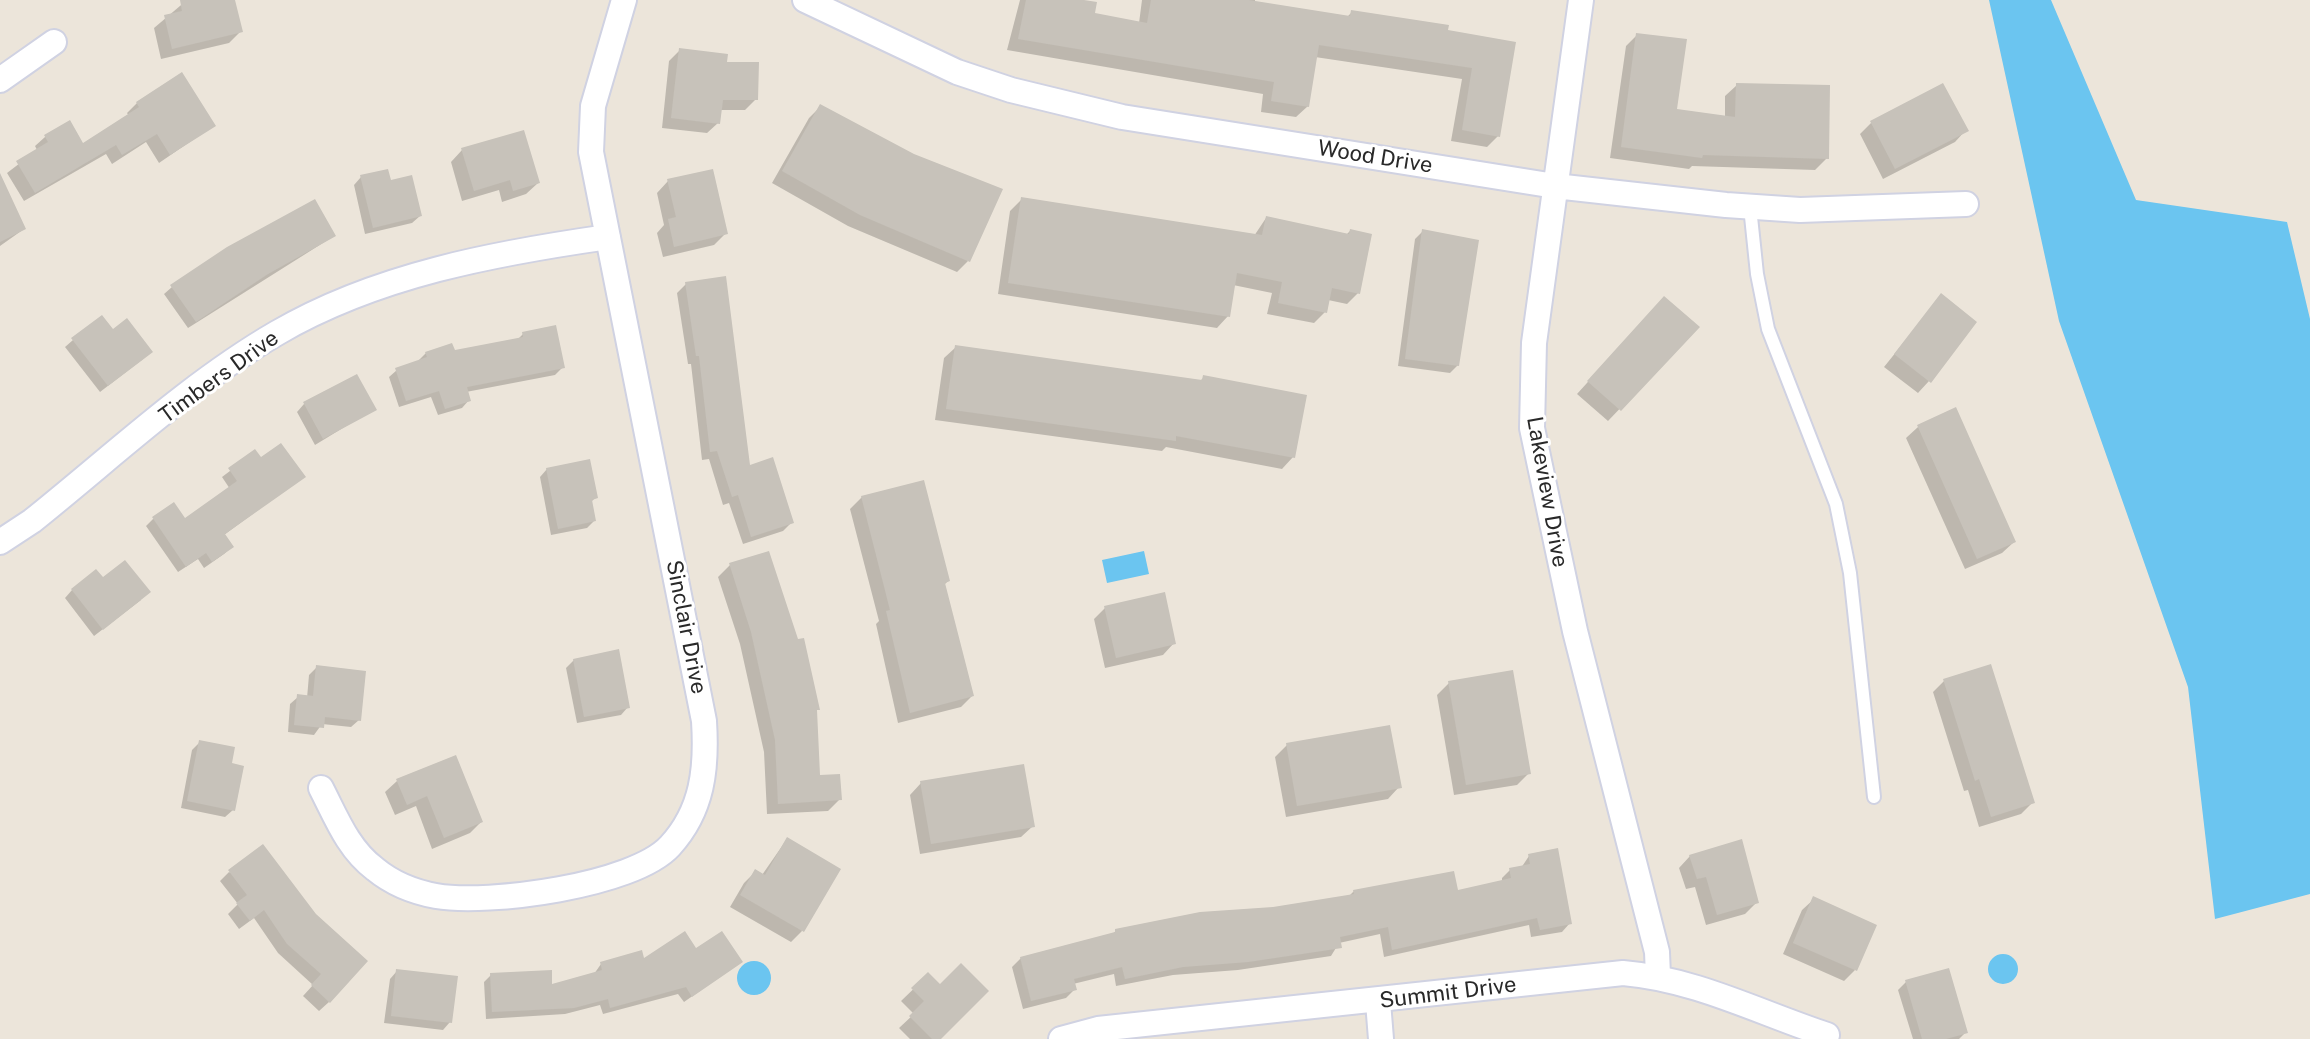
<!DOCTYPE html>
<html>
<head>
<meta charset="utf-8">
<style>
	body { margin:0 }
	canvas { display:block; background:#ece5da }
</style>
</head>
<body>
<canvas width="2310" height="1039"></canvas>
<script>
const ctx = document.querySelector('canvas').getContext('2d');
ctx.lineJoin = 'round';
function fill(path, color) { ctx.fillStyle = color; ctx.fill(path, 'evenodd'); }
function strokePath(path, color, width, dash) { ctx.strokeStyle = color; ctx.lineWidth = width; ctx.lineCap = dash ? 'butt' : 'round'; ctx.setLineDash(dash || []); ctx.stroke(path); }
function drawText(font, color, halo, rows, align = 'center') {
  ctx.font = font + ' "Public Sans",sans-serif'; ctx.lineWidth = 6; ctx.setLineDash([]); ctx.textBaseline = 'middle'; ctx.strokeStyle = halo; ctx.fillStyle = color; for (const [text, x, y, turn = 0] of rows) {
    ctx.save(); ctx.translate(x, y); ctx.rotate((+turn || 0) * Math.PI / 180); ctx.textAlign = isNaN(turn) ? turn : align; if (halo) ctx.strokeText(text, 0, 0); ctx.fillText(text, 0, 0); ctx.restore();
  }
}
const water = new Path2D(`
	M 1989,0 L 2051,0 L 2136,200 L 2287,222 L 2310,319 L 2310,894 L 2215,919 L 2188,687 L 2059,321 Z
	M 1144,551 L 1149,574 L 1107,583 L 1102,560 Z
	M1988 969a15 15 0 1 1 30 0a15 15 0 1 1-30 0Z
	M737 978a17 17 0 1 1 34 0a17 17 0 1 1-34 0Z`);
const shadow = new Path2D(`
	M 187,0 L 233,0 L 240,32 L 229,43 L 161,59 L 154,28 Z
	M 1020,0 L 1074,0 L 1092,14 L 1139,23 L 1142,0 L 1255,0 L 1255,3 L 1347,17 L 1352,12 L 1514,44 L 1498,136 L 1487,147 L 1451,141 L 1462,79 L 1315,57 L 1308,106 L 1296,117 L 1261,112 L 1263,94 L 1007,50 Z
	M 1637,35 L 1675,110 L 1725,118 L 1725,96 L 1737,85 L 1827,158 L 1815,170 L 1692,166 L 1689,169 L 1610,158 L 1626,46 Z
	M 680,50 L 725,64 L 756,99 L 745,110 L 720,110 L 718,123 L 707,133 L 662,128 L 669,61 Z
	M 137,103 L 213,126 L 159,163 L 146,142 L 112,164 L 106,154 L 24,201 L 7,173 L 37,150 L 35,146 L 45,137 L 69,123 L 82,145 L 129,116 L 127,113 Z
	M 820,107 L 968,261 L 957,272 L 848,226 L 772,183 L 809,118 Z
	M 1871,123 L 1966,130 L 1955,142 L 1883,179 L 1860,134 Z
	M 462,150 L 538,183 L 526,194 L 502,202 L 499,190 L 462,201 L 451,162 Z
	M 361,177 L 420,216 L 412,223 L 365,234 L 354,185 Z
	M 668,181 L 725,234 L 714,245 L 663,257 L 657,233 L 664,225 L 657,193 Z
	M 0,199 L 24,229 L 0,246 Z
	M 1021,200 L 1254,236 L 1266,218 L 1346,235 L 1350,231 L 1358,293 L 1347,304 L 1328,300 L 1325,312 L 1314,323 L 1267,314 L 1272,293 L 1233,285 L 1228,316 L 1217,328 L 998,294 L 1010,211 Z
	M 1422,232 L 1458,365 L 1450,373 L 1398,366 L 1415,239 Z
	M 334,236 L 188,328 L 164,294 L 172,287 Z
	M 686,284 L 748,467 L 792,522 L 783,531 L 743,544 L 729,503 L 723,505 L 709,459 L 702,460 L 691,364 L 688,364 L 677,293 Z
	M 1941,296 L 1929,381 L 1918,393 L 1884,367 Z
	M 1653,310 L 1697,328 L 1608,421 L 1577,394 Z
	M 113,332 L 143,359 L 100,392 L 65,347 L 73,340 Z
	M 523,334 L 563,367 L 555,375 L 466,392 L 469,400 L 462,408 L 438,415 L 431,397 L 399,407 L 389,377 L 397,370 L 418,361 L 426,353 L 453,353 L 517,340 Z
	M 956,347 L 1199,382 L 1204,377 L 1293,457 L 1282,469 L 1166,447 L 1162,451 L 935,420 L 944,358 Z
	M 304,404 L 374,409 L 315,445 L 297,412 Z
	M 1955,410 L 2014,542 L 2002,553 L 1965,569 L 1906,438 L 1918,427 Z
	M 255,452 L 261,460 L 303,477 L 224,535 L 232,547 L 224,554 L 204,568 L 198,559 L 178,572 L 146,526 L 153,519 L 184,521 L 230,489 L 222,477 Z
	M 547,469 L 595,498 L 590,503 L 594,521 L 587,528 L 551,535 L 540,477 Z
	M 862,497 L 948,581 L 943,586 L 972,696 L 961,707 L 898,723 L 876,624 L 879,621 L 850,509 Z
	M 730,565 L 815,712 L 818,777 L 840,799 L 828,811 L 767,814 L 764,752 L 740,644 L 718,577 Z
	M 102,580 L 141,600 L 94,636 L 65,598 L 72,590 Z
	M 1105,608 L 1174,643 L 1163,655 L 1105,668 L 1094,619 Z
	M 574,660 L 628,707 L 621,715 L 577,723 L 566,668 Z
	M 316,668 L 359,720 L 351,727 L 322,724 L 314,735 L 288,732 L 290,704 L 298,697 L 307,698 L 309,675 Z
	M 1944,681 L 2033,802 L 2021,814 L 1979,827 L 1968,790 L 1964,791 L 1933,692 Z
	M 1449,683 L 1529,773 L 1517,785 L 1454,795 L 1437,695 Z
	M 200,742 L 230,765 L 233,810 L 225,817 L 181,808 L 192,750 Z
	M 1287,745 L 1399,787 L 1388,799 L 1286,817 L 1275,757 Z
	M 455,757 L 481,822 L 470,833 L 432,849 L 416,806 L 395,815 L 385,792 L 397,781 Z
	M 921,783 L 1033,826 L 1021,837 L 920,854 L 910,795 Z
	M 787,839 L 802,931 L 791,942 L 730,907 L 744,883 L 755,872 L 762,875 Z
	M 1529,856 L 1570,923 L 1562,932 L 1531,937 L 1529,925 L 1384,957 L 1380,934 L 1339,943 L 1331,956 L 1238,970 L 1173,975 L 1116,986 L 1114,974 L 1073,984 L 1074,990 L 1066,998 L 1023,1009 L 1012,967 L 1021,958 L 1111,935 L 1116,931 L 1348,897 L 1354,891 L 1457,893 L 1502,882 L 1502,878 L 1510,870 L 1521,868 Z
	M 1690,856 L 1757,902 L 1745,914 L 1706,925 L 1695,887 L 1686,889 L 1679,868 Z
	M 229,872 L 314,916 L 329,1002 L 319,1011 L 303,996 L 313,985 L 278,953 L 254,918 L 239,929 L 228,914 L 238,904 L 220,881 Z
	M 1814,899 L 1855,970 L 1844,981 L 1783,954 L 1802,910 Z
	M 696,951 L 741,962 L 684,1002 L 678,994 L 603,1014 L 600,1005 L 565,1014 L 486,1019 L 484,982 L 491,975 L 550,987 L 594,974 L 601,964 L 643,961 Z
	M 397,971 L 450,1022 L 443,1030 L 384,1023 L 390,979 Z
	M 928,975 L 938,1039 L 910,1039 L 899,1028 L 914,1014 L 901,1001 Z
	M 1906,982 L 1966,1032 L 1959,1039 L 1913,1039 L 1898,990 Z`);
const building = new Path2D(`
	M 180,0 L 235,0 L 243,32 L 172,49 L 164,15 L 182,11 Z
	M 1026,0 L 1084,0 L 1097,2 L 1095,13 L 1147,23 L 1151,0 L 1249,0 L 1350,16 L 1351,10 L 1449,25 L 1448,30 L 1516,42 L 1500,137 L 1462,130 L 1472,68 L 1319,45 L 1309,107 L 1271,101 L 1274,82 L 1018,39 Z
	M 1636,33 L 1687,39 L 1677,109 L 1735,117 L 1736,83 L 1830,85 L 1829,159 L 1703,155 L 1702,158 L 1621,147 Z
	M 679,48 L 728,54 L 727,62 L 759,62 L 758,100 L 723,100 L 720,124 L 671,118 Z
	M 182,72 L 216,126 L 170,155 L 157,134 L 122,155 L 116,145 L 35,193 L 16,161 L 48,142 L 44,135 L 70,120 L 83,143 L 139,107 L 136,102 Z
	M 1943,83 L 1969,131 L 1895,169 L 1870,121 Z
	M 820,104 L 914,154 L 1003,189 L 970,262 L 860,215 L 782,171 Z
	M 524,130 L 540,183 L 513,191 L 510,180 L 474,191 L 461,148 Z
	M 388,169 L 391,180 L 412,175 L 422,216 L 373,228 L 360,175 Z
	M 713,169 L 728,234 L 674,247 L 668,219 L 676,217 L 667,179 Z
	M 0,173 L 26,229 L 0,242 Z
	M 1021,197 L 1262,235 L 1266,216 L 1349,234 L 1350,229 L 1372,234 L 1360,294 L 1332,288 L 1327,313 L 1278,303 L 1282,282 L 1237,273 L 1230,317 L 1008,283 Z
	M 315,199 L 336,236 L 268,274 L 196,322 L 170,285 L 227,247 Z
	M 1422,229 L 1479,240 L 1459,366 L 1405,359 Z
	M 726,276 L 750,465 L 773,457 L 794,523 L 751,537 L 738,495 L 732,497 L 717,451 L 710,452 L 699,356 L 696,356 L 685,282 Z
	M 1941,293 L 1977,322 L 1931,383 L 1894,354 Z
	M 1664,296 L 1700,327 L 1621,411 L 1587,381 Z
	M 102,315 L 113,329 L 127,318 L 153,352 L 108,386 L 71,338 Z
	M 556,325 L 565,368 L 467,387 L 471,401 L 445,409 L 439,391 L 406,401 L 395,368 L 427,357 L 425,352 L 452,343 L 455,350 L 523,337 L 522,332 Z
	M 955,345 L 1202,380 L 1203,375 L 1307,395 L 1295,458 L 1176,436 L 1176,441 L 946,409 Z
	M 357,374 L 377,410 L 323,439 L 303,402 Z
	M 1956,407 L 2016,542 L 1977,559 L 1917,425 Z
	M 281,443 L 306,477 L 225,534 L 234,547 L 212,562 L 206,553 L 186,567 L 152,517 L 174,502 L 185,518 L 237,481 L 228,468 L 255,449 L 261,457 Z
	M 590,459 L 598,498 L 592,500 L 596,521 L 558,529 L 546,468 Z
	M 924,480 L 950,581 L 945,583 L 974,696 L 910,713 L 886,611 L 890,610 L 861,496 Z
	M 769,551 L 798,639 L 804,638 L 820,710 L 817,710 L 820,775 L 840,774 L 842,800 L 778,804 L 775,740 L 751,632 L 729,563 Z
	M 125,560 L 151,592 L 103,630 L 71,589 L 96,569 L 103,577 Z
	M 1165,592 L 1176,644 L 1116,658 L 1104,606 Z
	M 619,649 L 630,708 L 584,717 L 573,659 Z
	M 1991,664 L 2035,803 L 1991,817 L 1979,779 L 1975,781 L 1943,679 Z
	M 316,665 L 366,671 L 361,721 L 325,717 L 324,728 L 294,725 L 297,694 L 313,696 Z
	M 1513,670 L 1531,774 L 1466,785 L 1448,681 Z
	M 1390,725 L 1402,788 L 1297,806 L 1286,743 Z
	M 199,740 L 235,747 L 232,763 L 244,766 L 235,811 L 187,801 Z
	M 456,755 L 483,822 L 444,838 L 427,796 L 407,805 L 396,779 Z
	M 1024,764 L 1035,827 L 931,844 L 920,781 Z
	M 787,837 L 841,869 L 804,932 L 740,895 L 755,869 L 765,875 Z
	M 1742,839 L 1759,903 L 1717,915 L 1706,877 L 1697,879 L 1689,855 Z
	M 263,844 L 316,914 L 368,961 L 330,1003 L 311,985 L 321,974 L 287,944 L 264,910 L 250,921 L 236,903 L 247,895 L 228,870 Z
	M 1558,848 L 1572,924 L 1540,930 L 1537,918 L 1392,950 L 1388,927 L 1340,937 L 1342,948 L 1248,962 L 1183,967 L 1125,979 L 1122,967 L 1074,979 L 1077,990 L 1031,1001 L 1020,957 L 1115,932 L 1115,929 L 1200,912 L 1273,907 L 1354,894 L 1353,890 L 1454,871 L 1458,890 L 1511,878 L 1509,868 L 1530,864 L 1528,854 Z
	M 1813,896 L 1877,925 L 1857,971 L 1793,943 Z
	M 685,931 L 696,948 L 722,931 L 743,962 L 692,997 L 686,987 L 610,1008 L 608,999 L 574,1008 L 492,1012 L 490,973 L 552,970 L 552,984 L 602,970 L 600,962 L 642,950 L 644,958 Z
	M 961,963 L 989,991 L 941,1039 L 932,1039 L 909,1016 L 924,1001 L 911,988 L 928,972 L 940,984 Z
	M 1949,968 L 1968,1033 L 1946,1039 L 1922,1039 L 1905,980 Z
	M 396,969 L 458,976 L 452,1023 L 391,1016 Z`);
const lane = new Path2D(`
	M 1750,207 L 1757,274 L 1768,329 L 1836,504 L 1850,573 L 1874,797`);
const street = new Path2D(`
	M 805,0 L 957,72 L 1011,90 L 1122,117 L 1555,186 L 1726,205 L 1800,210 L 1966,204
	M 1581,0 L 1534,343 L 1532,428 L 1575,631 L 1657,952 L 1658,976
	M 0,80 L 54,42
	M 0,542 L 32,521 C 111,458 189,384 277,333 C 376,275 496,253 608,237
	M 321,788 C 336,817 348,849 375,869 C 392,883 414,892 436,896 C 488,905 633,886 670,846 C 703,810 707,768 704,721 L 591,152 L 593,106 L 624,0
	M 1378,1002 L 1381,1039
	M 1061,1039 L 1098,1029 L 1623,973 C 1695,979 1760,1013 1827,1035`);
const streetNames = [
	["Wood Drive",1375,157,9],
	["Timbers Drive",219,377,-36],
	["Lakeview Drive",1547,492,80],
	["Sinclair Drive",686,627,79],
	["Summit Drive",1448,993,-7]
];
fill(water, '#6bc5f0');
fill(shadow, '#0003');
fill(building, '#c7c2ba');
strokePath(lane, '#d0d2e2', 16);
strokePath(street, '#d0d2e2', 28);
strokePath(lane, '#fff', 12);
strokePath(street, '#fff', 24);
drawText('22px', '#292929', '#fff', streetNames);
</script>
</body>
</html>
